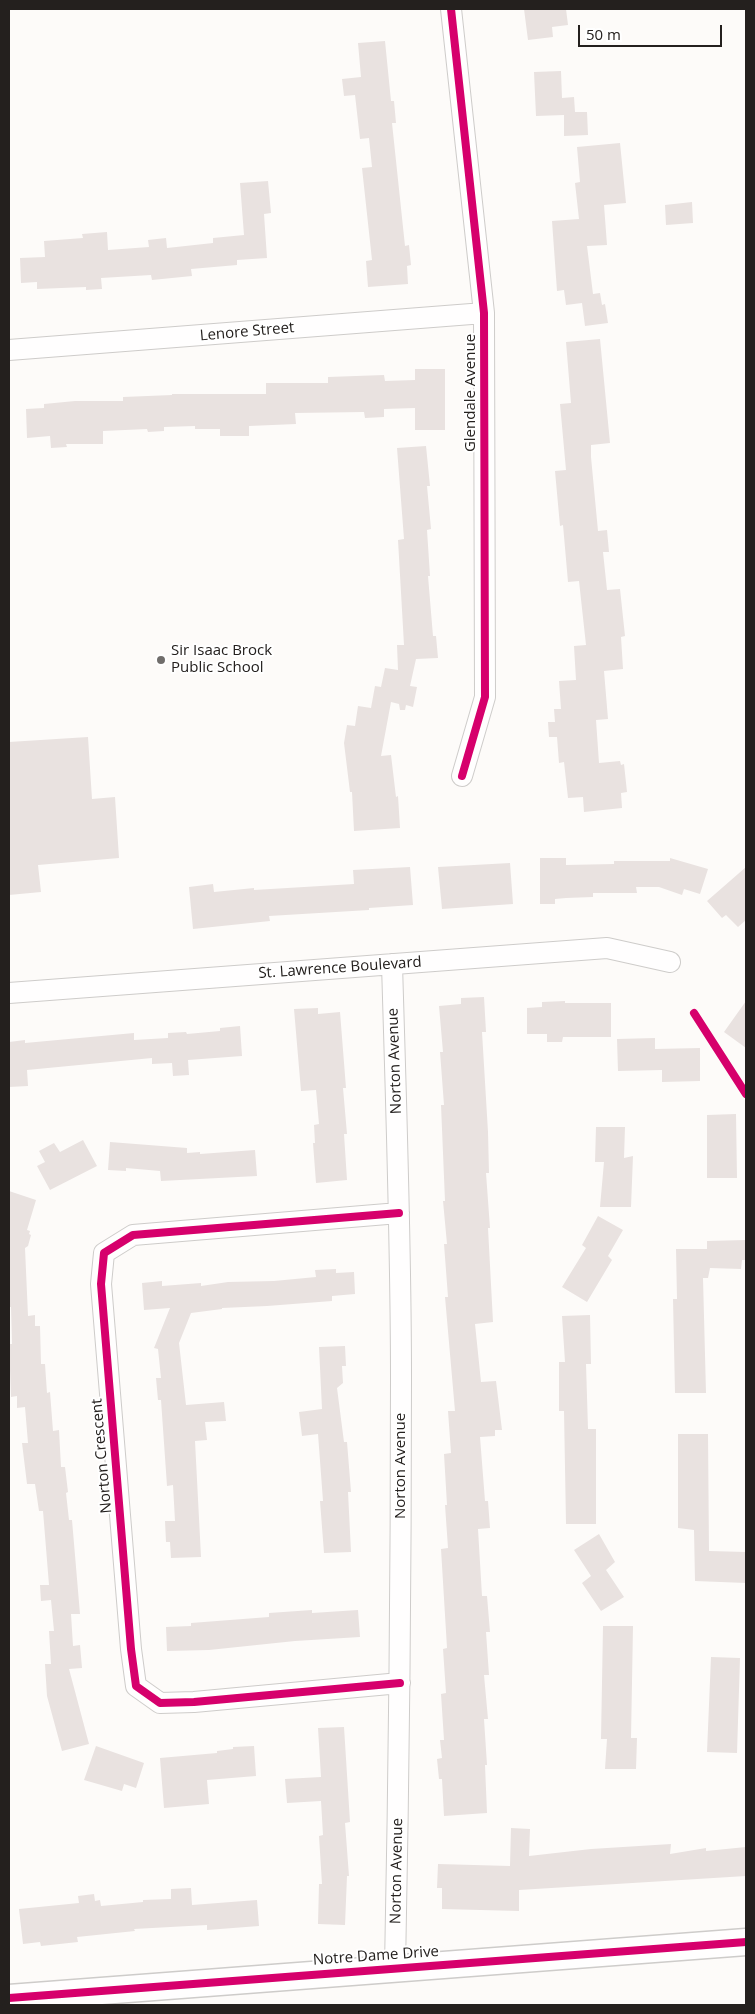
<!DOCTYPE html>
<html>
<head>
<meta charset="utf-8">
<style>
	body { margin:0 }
	#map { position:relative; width:755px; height:2014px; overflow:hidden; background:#fdfbf9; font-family:"Open Sans",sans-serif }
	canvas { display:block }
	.frame { position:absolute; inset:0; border:10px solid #24201e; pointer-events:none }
	.scale { position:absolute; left:578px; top:25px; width:144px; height:22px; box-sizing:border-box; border:2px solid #24201e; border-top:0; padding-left:6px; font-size:15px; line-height:18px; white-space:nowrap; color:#24201e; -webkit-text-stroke:4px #fff; paint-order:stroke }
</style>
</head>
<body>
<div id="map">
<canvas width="755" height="2014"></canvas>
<div class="frame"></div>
<div class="scale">50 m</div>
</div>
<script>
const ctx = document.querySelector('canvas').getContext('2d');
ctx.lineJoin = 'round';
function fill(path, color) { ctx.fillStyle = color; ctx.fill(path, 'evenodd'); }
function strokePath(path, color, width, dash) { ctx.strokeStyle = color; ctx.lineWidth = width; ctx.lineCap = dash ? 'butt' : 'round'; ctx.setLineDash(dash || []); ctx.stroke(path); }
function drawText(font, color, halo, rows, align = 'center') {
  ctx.font = font + ' "Open Sans",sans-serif'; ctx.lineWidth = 4; ctx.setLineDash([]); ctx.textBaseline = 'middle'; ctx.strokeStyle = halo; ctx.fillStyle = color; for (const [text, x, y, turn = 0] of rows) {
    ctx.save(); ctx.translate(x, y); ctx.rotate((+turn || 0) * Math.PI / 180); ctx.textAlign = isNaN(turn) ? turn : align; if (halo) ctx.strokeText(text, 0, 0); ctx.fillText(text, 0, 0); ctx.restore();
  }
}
const building = new Path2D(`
	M 524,9 L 566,9 L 568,25 L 552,27 L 553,37 L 528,40 Z
	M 385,41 L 391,101 L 394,101 L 396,123 L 392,123 L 405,246 L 409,245 L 411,265 L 407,266 L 408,284 L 368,287 L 366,261 L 372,260 L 362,168 L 372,167 L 369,138 L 360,139 L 355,95 L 344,96 L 342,79 L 361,77 L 358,43 Z
	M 561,71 L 562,98 L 574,97 L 575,112 L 587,112 L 588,135 L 564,136 L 564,115 L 536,116 L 534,72 Z
	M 620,143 L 626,203 L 604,205 L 607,245 L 587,246 L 593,294 L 600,293 L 602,305 L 605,304 L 608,323 L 585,326 L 582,303 L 566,305 L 564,290 L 557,291 L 552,221 L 579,219 L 575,183 L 580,182 L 577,147 Z
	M 268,181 L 271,213 L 264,214 L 267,258 L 237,260 L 237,265 L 191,269 L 192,276 L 152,280 L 151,275 L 101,278 L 102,289 L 86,290 L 86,287 L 37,289 L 37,282 L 21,283 L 20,258 L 45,257 L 44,241 L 83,238 L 82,234 L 107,232 L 108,250 L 149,247 L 148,240 L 166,238 L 167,248 L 213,243 L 213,238 L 244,235 L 240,183 Z
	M 692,202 L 693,223 L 666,225 L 665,205 Z
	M 600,339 L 610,443 L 591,445 L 591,457 L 598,531 L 607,530 L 609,552 L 603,552 L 607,590 L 620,589 L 625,636 L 621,637 L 623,669 L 604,671 L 608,719 L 596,720 L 599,763 L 620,761 L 621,765 L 624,764 L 627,792 L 621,793 L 622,808 L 584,812 L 583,797 L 568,798 L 564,762 L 559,763 L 557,737 L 549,737 L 548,722 L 555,722 L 554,709 L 561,709 L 559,681 L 576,680 L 574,646 L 586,645 L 579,581 L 568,582 L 563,525 L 560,526 L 555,471 L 566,470 L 560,404 L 571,403 L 566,342 Z
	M 415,369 L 445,369 L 445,430 L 415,430 L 415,408 L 384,409 L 384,417 L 365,418 L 364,412 L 295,413 L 296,424 L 249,426 L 249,436 L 220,436 L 220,429 L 195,429 L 195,426 L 164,427 L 164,431 L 148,432 L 147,429 L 103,431 L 103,444 L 66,444 L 67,447 L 51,448 L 50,436 L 27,438 L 26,409 L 44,408 L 44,404 L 75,401 L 123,401 L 123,397 L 172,395 L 172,394 L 266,394 L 266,383 L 328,383 L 328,377 L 384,375 L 385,381 L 415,380 Z
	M 426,446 L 430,486 L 427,486 L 431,529 L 427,530 L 430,576 L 428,576 L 433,636 L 436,636 L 438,658 L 416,659 L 410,686 L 417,687 L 413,707 L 406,705 L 405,710 L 400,710 L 399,704 L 391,702 L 381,756 L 391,755 L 396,797 L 398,796 L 400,828 L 354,831 L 352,792 L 350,792 L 344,743 L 347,725 L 355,726 L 358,706 L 371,708 L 375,686 L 381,687 L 385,668 L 398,670 L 397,645 L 404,645 L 398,540 L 404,539 L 397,448 Z
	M 88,737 L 92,799 L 115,797 L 119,858 L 38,865 L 41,892 L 9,895 L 9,742 Z
	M 540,858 L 566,858 L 566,865 L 614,864 L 614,861 L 670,861 L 670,858 L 708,869 L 700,894 L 684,889 L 682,895 L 659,887 L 636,887 L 637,893 L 593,893 L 593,897 L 566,898 L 555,899 L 555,904 L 540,904 Z
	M 510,863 L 513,904 L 442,909 L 438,867 Z
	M 410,867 L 413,905 L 369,908 L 369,910 L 269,916 L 270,921 L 193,929 L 189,887 L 213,884 L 214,892 L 254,888 L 254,890 L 354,884 L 353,870 Z
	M 746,867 L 746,920 L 738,927 L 726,915 L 722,918 L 707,901 Z
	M 484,997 L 486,1032 L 482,1032 L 488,1132 L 489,1173 L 486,1173 L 490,1228 L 488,1228 L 493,1322 L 475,1324 L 481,1382 L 496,1381 L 502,1430 L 495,1430 L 495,1436 L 480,1437 L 485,1501 L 488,1501 L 490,1528 L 478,1529 L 482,1596 L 487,1596 L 490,1632 L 486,1632 L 489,1675 L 484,1675 L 488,1719 L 484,1719 L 487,1765 L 485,1765 L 487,1813 L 444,1816 L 442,1779 L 439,1779 L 437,1759 L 442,1758 L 440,1740 L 444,1740 L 441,1694 L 446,1693 L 443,1649 L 447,1648 L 441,1549 L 448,1548 L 445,1505 L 447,1505 L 444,1454 L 451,1453 L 448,1411 L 455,1411 L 445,1297 L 448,1297 L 444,1244 L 447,1244 L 443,1201 L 445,1201 L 441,1105 L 444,1105 L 440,1052 L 443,1052 L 439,1006 L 461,1004 L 461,998 Z
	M 565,1001 L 565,1003 L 611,1003 L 611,1037 L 563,1037 L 562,1042 L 547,1042 L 547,1034 L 527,1034 L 527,1008 L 542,1007 L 542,1002 Z
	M 746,1001 L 746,1048 L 724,1032 Z
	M 318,1008 L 318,1014 L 340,1012 L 346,1088 L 343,1088 L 347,1134 L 344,1134 L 347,1180 L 316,1183 L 313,1143 L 315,1143 L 314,1125 L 319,1124 L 316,1090 L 301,1091 L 294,1009 Z
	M 240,1026 L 242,1056 L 188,1060 L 189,1075 L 173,1076 L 172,1063 L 152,1064 L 152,1058 L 27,1070 L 28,1086 L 9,1087 L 9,1042 L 25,1040 L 25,1043 L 134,1033 L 134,1040 L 168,1038 L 168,1033 L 186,1032 L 187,1034 L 220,1031 L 220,1028 Z
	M 655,1038 L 655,1049 L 700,1048 L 700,1081 L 662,1082 L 662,1070 L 618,1071 L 617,1039 Z
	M 736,1114 L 737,1178 L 707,1178 L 707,1115 Z
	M 596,1127 L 625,1127 L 624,1158 L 633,1156 L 631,1207 L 600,1207 L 604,1162 L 595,1162 Z
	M 83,1140 L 97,1166 L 50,1190 L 37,1166 L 45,1162 L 39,1151 L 54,1143 L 60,1152 Z
	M 110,1142 L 187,1148 L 187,1153 L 200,1152 L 200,1154 L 255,1150 L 257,1176 L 161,1181 L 160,1171 L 126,1168 L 126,1171 L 108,1170 Z
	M 9,1191 L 36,1200 L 27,1230 L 30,1231 L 29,1234 L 31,1235 L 28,1246 L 25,1248 L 28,1316 L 35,1315 L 35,1326 L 40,1326 L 41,1364 L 45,1364 L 47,1393 L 50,1392 L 53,1431 L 59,1430 L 61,1467 L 65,1467 L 68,1492 L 66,1493 L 69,1520 L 72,1520 L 80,1614 L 71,1614 L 73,1646 L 80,1645 L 82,1668 L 69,1669 L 89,1744 L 62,1751 L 47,1696 L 45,1664 L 51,1664 L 49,1631 L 54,1631 L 51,1600 L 41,1601 L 40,1585 L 49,1585 L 43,1511 L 39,1511 L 35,1484 L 27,1484 L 22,1443 L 28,1443 L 25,1407 L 17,1408 L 17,1396 L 11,1397 L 9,1344 L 12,1344 L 11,1307 L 9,1307 Z
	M 598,1216 L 623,1230 L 608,1256 L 612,1260 L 587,1302 L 562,1287 L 586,1248 L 582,1245 Z
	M 746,1240 L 746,1260 L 742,1260 L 741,1269 L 710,1268 L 708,1278 L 703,1278 L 706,1393 L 675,1393 L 673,1299 L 677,1299 L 676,1249 L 707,1249 L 707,1241 Z
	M 336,1269 L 336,1273 L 354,1272 L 355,1294 L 332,1296 L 332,1301 L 267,1306 L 222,1308 L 222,1309 L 191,1313 L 179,1343 L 186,1405 L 224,1402 L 226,1421 L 205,1422 L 207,1440 L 195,1441 L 201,1557 L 171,1558 L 170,1542 L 166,1542 L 165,1521 L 175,1521 L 173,1485 L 167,1486 L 161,1400 L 158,1400 L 156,1378 L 161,1378 L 158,1349 L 154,1348 L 170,1308 L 144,1310 L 142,1283 L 162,1281 L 162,1286 L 201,1283 L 201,1286 L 228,1282 L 274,1281 L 316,1277 L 315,1270 Z
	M 590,1315 L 591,1364 L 586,1364 L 588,1429 L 596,1429 L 596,1524 L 566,1524 L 564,1411 L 559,1411 L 559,1362 L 565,1362 L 562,1316 Z
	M 345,1346 L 346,1366 L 342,1366 L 343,1383 L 337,1388 L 344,1442 L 347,1442 L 351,1492 L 348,1492 L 351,1552 L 324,1553 L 320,1501 L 323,1501 L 318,1434 L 302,1436 L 299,1412 L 322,1409 L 319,1347 Z
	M 678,1434 L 708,1434 L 709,1551 L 746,1552 L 746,1583 L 695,1581 L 694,1530 L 678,1528 Z
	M 599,1534 L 615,1562 L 606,1570 L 624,1597 L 601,1611 L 582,1583 L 591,1576 L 574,1550 Z
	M 312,1610 L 312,1613 L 358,1610 L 360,1637 L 295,1641 L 209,1650 L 167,1651 L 166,1627 L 191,1626 L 191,1623 L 269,1617 L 269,1613 Z
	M 603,1626 L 633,1626 L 631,1738 L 637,1738 L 636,1769 L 605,1769 L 607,1739 L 601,1739 Z
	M 711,1657 L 740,1658 L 737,1753 L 707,1752 Z
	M 344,1727 L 350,1822 L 345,1823 L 349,1876 L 347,1876 L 345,1925 L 318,1924 L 319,1884 L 322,1884 L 319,1836 L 323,1835 L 321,1801 L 287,1803 L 285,1779 L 321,1777 L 318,1728 Z
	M 96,1746 L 144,1763 L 136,1788 L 124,1784 L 122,1791 L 84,1780 Z
	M 254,1746 L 256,1776 L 207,1780 L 209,1804 L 164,1808 L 160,1758 L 217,1753 L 217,1751 L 233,1749 L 233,1747 Z
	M 511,1828 L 530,1829 L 529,1856 L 591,1849 L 671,1844 L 670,1854 L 706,1848 L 706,1851 L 746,1847 L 746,1876 L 519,1890 L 519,1911 L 442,1909 L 442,1888 L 437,1888 L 438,1864 L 510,1866 Z
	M 191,1888 L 192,1905 L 257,1900 L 259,1926 L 207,1930 L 207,1925 L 134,1929 L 135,1931 L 77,1937 L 78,1942 L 41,1946 L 40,1942 L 23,1944 L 19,1909 L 79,1903 L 78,1896 L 94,1894 L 95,1901 L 100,1900 L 101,1906 L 143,1902 L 143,1900 L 171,1899 L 171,1889 Z`);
const minor = new Path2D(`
	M 451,9 L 484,313 L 485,697 L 462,776
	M 9,350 L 484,313
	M 392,964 C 396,1102 401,1240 401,1378 C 401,1575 399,1771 395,1968
	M 9,993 L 607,948 L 670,962
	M 399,1213 L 133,1235 L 104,1253 L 101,1284 L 131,1649 L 136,1686 L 160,1703 L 194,1702 L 400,1683`);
const tertiary = new Path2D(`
	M 9,1998 L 746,1942`);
const cycleway = new Path2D(`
	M 451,9 L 484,313 L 485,697 L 462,776
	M 694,1013 L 746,1094
	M 399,1213 L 133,1235 L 104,1253 L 101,1284 L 131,1649 L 136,1686 L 160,1703 L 194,1702 L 400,1683
	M 9,1998 L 746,1942`);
const markers = [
	[161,660,5,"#706d6b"]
];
const streetNames = [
	["Lenore Street",247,332,-5],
	["Glendale Avenue",471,393,-90],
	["St. Lawrence Boulevard",340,968,-4],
	["Norton Avenue",395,1061,-92],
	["Norton Crescent",102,1456,-95],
	["Norton Avenue",401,1466,-90],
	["Norton Avenue",397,1871,-89],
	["Notre Dame Drive",376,1956,-4]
];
const poiNames = [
	["Sir Isaac Brock",171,651],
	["Public School",171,668]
];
fill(building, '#e9e2e0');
strokePath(minor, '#ceccca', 22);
strokePath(tertiary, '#ceccca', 29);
strokePath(minor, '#fffefe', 20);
strokePath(tertiary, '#fffefe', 26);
strokePath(cycleway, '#d6006c', 8);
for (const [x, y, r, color] of markers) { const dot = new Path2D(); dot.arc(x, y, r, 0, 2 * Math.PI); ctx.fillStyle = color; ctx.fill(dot); strokePath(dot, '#fff', 2); }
drawText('15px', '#24201e', '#fff', streetNames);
drawText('15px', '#24201e', '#fff', poiNames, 'left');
</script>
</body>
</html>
